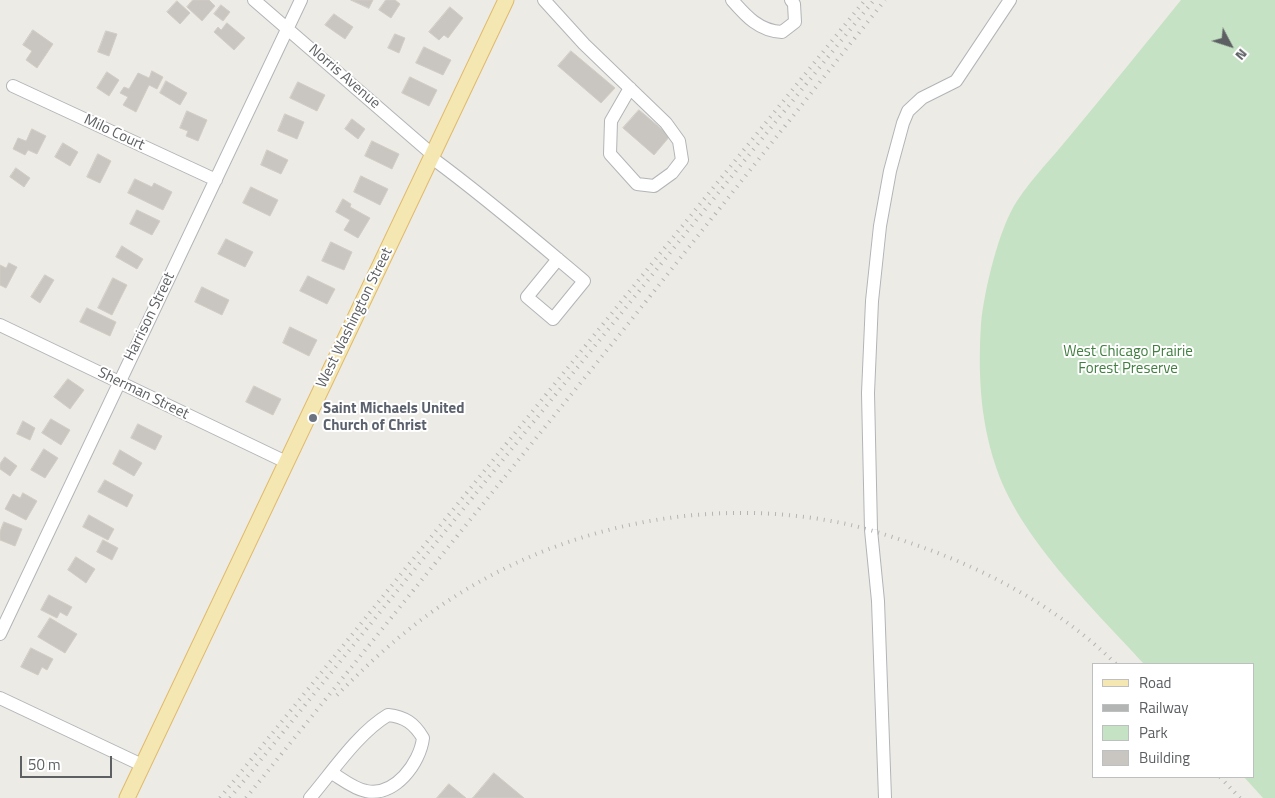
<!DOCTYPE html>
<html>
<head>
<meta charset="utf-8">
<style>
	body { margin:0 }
	#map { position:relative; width:1275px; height:798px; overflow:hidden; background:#edebe5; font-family:"Titillium Web",sans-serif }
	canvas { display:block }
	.legend { position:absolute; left:1092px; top:663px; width:162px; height:115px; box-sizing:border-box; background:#fff; border:1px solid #bebfc1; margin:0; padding:6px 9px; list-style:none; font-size:15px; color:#5d6063 }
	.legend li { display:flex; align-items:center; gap:10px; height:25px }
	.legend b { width:25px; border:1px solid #bebfc1 }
	.north { position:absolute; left:1205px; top:20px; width:50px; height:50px; -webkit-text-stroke:4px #fff; paint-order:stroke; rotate:130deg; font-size:14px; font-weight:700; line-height:20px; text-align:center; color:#5d6063 }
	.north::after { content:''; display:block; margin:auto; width:18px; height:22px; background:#5d6063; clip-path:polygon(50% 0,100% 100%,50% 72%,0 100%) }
	.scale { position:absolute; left:20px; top:756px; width:92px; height:22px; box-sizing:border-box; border:2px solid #5d6063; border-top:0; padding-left:6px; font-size:15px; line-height:18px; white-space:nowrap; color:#5d6063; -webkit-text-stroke:4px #fff; paint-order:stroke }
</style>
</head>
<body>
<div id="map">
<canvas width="1275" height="798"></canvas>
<ul class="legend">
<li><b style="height:6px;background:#f5e7b2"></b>Road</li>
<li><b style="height:6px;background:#b3b4b4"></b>Railway</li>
<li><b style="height:14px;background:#c6e2c4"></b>Park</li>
<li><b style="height:14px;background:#c9c6c1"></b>Building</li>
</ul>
<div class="north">N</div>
<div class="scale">50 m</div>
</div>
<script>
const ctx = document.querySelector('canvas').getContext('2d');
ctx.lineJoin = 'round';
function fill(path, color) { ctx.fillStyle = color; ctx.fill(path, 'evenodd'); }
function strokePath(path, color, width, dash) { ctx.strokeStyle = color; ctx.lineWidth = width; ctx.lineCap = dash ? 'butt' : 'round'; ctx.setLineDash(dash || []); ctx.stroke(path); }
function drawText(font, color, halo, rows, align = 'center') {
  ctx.font = font + ' "Titillium Web",sans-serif'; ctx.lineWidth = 4; ctx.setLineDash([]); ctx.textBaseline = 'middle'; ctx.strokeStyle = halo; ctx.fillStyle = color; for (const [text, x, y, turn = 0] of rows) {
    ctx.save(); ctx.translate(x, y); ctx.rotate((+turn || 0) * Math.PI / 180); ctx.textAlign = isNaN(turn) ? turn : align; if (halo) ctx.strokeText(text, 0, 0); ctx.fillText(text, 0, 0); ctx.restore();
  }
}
const green = new Path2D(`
	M 1181,0 L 1275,0 L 1275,798 L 1263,798 L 1244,777 L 1254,777 L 1254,664 L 1144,664 C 1093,608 1018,537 995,464 C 980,418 978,372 981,324 C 984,291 999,228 1017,201 C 1032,178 1052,158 1069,137 C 1107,91 1144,46 1181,0 Z`);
const building = new Path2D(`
	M 193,0 L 209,0 L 215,6 L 202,21 L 187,7 Z
	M 351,0 L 373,0 L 369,8 Z
	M 386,0 L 395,0 L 400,4 L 391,18 L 379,10 Z
	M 177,1 L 190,13 L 180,24 L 167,12 Z
	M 221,5 L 230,12 L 223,21 L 214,14 Z
	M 450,7 L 463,18 L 448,38 L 444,35 L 439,40 L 429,32 Z
	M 334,14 L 353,27 L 345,39 L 325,25 Z
	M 227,23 L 245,38 L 234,50 L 214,32 L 218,27 L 221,30 Z
	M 33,30 L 53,44 L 37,68 L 26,60 L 32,51 L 23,45 Z
	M 106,31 L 117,34 L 109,56 L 98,52 Z
	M 395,34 L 405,38 L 399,53 L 388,48 Z
	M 424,47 L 451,60 L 443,75 L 416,63 Z
	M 571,51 L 615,88 L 601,103 L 558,66 Z
	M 152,71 L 163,77 L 157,89 L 149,85 L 136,112 L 123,105 L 128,97 L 120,93 L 124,87 L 129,89 L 138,73 L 149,78 Z
	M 107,72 L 119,80 L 109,96 L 97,88 Z
	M 410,77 L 437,90 L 429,106 L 402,93 Z
	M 166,81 L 187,93 L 180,105 L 160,93 Z
	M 298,82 L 325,95 L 317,111 L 290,98 Z
	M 639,110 L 670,136 L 654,155 L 623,128 Z
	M 187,111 L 207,120 L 198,141 L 186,136 L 188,131 L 180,128 Z
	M 285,114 L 304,122 L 297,139 L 278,131 Z
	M 352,119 L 365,129 L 358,139 L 345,129 Z
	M 32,129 L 46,136 L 37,154 L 28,150 L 25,155 L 13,149 L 18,138 L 26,141 Z
	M 372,141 L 399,154 L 392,169 L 365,156 Z
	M 63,143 L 78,152 L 70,166 L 55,157 Z
	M 267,150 L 288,160 L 281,174 L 261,165 Z
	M 98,154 L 111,161 L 100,183 L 87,177 Z
	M 16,168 L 30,178 L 24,187 L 10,177 Z
	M 361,176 L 388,189 L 380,205 L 354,192 Z
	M 135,179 L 152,187 L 154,183 L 172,192 L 163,210 L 128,193 Z
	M 251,187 L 278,200 L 270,216 L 243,203 Z
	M 343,199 L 351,204 L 350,207 L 370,218 L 358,238 L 344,230 L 350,220 L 336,212 Z
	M 137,210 L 160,221 L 152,235 L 130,224 Z
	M 226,239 L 253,252 L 245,267 L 218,254 Z
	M 331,242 L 352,252 L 344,270 L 322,261 Z
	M 122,246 L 143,259 L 137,269 L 116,257 Z
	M 9,263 L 17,267 L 6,288 L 0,285 L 0,265 L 6,268 Z
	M 45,275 L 54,280 L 40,303 L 31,297 Z
	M 308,276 L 335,289 L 327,304 L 300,291 Z
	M 113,278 L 127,285 L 112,315 L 98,308 Z
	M 202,287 L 229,300 L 222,315 L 195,302 Z
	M 87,308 L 116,322 L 110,336 L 80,322 Z
	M 290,327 L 317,340 L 309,356 L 283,343 Z
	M 68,379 L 84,390 L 70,409 L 54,397 Z
	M 254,386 L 281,399 L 273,415 L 246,402 Z
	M 51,419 L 70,430 L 61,445 L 42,433 Z
	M 23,421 L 35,428 L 30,440 L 17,434 Z
	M 138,424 L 162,436 L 155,450 L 131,438 Z
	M 44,449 L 58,458 L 45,478 L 31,470 Z
	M 120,450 L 142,463 L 134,476 L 113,464 Z
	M 5,457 L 17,466 L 10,476 L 0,469 L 0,464 Z
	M 105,480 L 133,495 L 127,507 L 98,492 Z
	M 23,493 L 37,501 L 26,520 L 5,509 L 13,494 L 20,498 Z
	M 89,515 L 114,529 L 108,540 L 83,527 Z
	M 4,522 L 22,529 L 15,546 L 0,540 L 0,532 Z
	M 103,540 L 118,548 L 112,560 L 97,552 Z
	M 76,557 L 95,569 L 86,583 L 68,570 Z
	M 49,595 L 72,607 L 67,616 L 60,612 L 57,618 L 41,610 Z
	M 50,618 L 77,634 L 65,653 L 38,637 Z
	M 31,648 L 53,659 L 47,670 L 42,667 L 38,675 L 21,667 Z
	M 494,773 L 524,798 L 473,798 Z
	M 449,784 L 466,798 L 437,798 Z`);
const minor = new Path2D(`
	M 254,0 L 433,155
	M 544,0 L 584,44 L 666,123 L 679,141 L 682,160 L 672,173 L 654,186 L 637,184 L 610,154 L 611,121 L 630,88
	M 732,0 C 746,16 759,31 782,32 L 795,22 L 794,4 L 791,0
	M 13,86 L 216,180
	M 432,158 C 484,196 534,239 584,281 L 553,319 L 527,297 L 558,259
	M 0,325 L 286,462
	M 0,634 L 301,0
	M 0,698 L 142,765
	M 310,798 C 333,771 358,733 388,715 C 405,717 414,723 423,738 C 420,763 395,797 366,791 C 354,789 342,779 332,773
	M 885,798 L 878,601 L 871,530 L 868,393 L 872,301 L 880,226 L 890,171 L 903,123 L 908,111 L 922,98 L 956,81 L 1010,0`);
const major = new Path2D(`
	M 127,798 L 506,0`);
const rail = new Path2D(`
	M 337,695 C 368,664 400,634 436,609 C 549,530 695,496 831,521 C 861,526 890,536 919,546 C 992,572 1061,610 1116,664
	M 1220,777 L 1240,798
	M 220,798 L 865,0
	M 230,798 L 874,0
	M 246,798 L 628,324 L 885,0`);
const markers = [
	[313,418,5,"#6b7280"]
];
const streetNames = [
	["Norris Avenue",344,77,41],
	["Milo Court",114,133,25],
	["Harrison Street",150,317,-64],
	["West Washington Street",355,318,-64],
	["Sherman Street",143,394,26]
];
const parkNames = [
	["West Chicago Prairie",1128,352],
	["Forest Preserve",1128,369]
];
const worshipNames = [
	["Saint Michaels United",323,409],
	["Church of Christ",323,426]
];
fill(green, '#c6e2c4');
fill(building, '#c9c6c1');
strokePath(building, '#d1ccc4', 1);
strokePath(minor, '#b2b5b8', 14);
strokePath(major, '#e0ba6b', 17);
strokePath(minor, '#fff', 12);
strokePath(major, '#f5e7b2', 15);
strokePath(rail, '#b3b4b4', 4, [1, 6]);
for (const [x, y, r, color] of markers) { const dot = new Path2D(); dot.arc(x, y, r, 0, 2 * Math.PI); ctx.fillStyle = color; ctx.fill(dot); strokePath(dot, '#fff', 2); }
drawText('15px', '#5d6063', '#fff', streetNames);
drawText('15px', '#407f40', '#fff', parkNames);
drawText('bold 15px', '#5b616d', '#fff', worshipNames, 'left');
</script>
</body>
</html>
